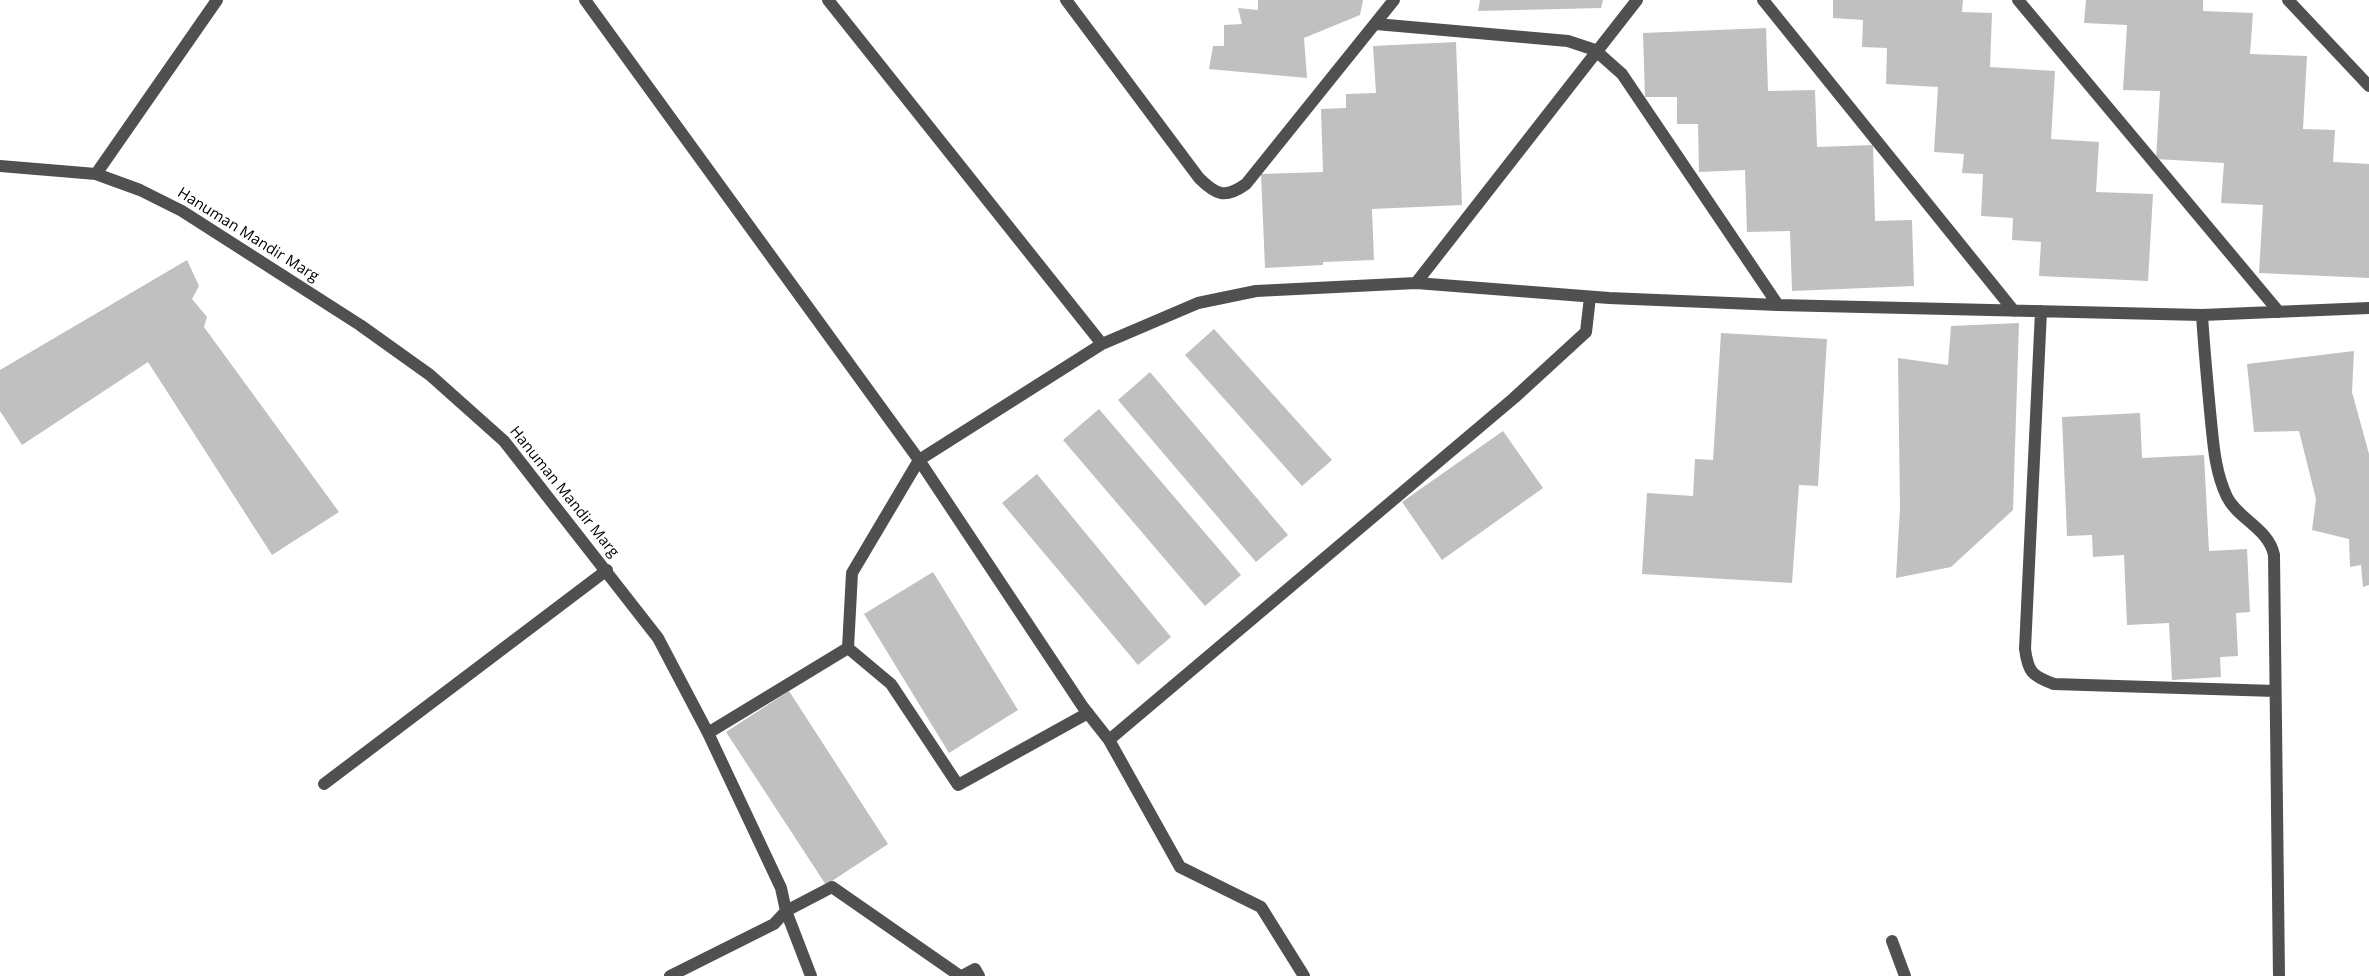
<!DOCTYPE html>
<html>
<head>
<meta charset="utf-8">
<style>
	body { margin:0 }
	canvas { display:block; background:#fff }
</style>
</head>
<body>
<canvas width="2369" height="976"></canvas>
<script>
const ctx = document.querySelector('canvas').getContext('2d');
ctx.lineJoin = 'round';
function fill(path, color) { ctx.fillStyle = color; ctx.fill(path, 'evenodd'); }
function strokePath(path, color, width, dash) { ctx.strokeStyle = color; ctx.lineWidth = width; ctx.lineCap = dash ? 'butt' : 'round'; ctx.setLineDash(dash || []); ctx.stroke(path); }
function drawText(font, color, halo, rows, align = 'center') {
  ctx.font = font + ' "Open Sans",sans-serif'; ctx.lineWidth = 4; ctx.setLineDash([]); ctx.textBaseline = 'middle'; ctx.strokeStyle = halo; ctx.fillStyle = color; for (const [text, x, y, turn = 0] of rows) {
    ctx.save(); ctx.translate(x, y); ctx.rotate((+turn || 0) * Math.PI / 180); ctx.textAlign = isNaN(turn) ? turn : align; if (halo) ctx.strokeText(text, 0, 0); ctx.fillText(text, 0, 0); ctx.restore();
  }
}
const building = new Path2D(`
	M 1258,0 L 1363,0 L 1360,15 L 1304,38 L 1307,78 L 1209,69 L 1213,46 L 1224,46 L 1224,25 L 1242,24 L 1238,8 L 1258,10 Z
	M 1480,0 L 1603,0 L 1601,8 L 1478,11 Z
	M 1833,0 L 1963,0 L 1962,12 L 1992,13 L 1990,67 L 2055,71 L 2051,139 L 2099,142 L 2096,192 L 2153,194 L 2148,281 L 2039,276 L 2041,242 L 2012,240 L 2013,218 L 1981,216 L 1983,174 L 1962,173 L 1964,154 L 1934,152 L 1938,87 L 1886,84 L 1887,48 L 1862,47 L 1863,20 L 1833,18 Z
	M 2086,0 L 2203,0 L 2203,11 L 2253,13 L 2250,54 L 2307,56 L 2303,129 L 2335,130 L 2333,162 L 2369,164 L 2369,278 L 2259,273 L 2263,205 L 2221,203 L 2224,163 L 2156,159 L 2160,91 L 2123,90 L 2127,25 L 2084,23 Z
	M 1766,28 L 1768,91 L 1815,90 L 1817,147 L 1873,145 L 1875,221 L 1912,220 L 1914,286 L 1792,291 L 1790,231 L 1747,232 L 1745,170 L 1699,172 L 1698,124 L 1677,124 L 1677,97 L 1645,97 L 1643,33 Z
	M 1456,42 L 1462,205 L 1372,209 L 1374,260 L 1323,262 L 1323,265 L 1265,268 L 1261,174 L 1323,172 L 1321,109 L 1346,108 L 1346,94 L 1376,93 L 1373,46 Z
	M 187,260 L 199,286 L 192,299 L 207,317 L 204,327 L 339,512 L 272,555 L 148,362 L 22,445 L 0,411 L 0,370 Z
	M 2019,323 L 2013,510 L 1951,567 L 1896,578 L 1900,508 L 1898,358 L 1948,365 L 1951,326 Z
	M 1214,329 L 1332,460 L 1302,486 L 1185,355 Z
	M 1721,333 L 1827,339 L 1818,486 L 1799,485 L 1792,583 L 1642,574 L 1647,493 L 1693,496 L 1695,459 L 1713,460 Z
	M 2354,351 L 2352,392 L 2369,454 L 2369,585 L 2363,587 L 2361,565 L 2350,567 L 2349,539 L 2312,530 L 2316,499 L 2299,431 L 2254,432 L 2247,364 Z
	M 1150,372 L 1288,535 L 1256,562 L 1118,400 Z
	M 1099,409 L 1241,575 L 1205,606 L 1063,440 Z
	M 2140,413 L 2142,458 L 2204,455 L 2209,551 L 2247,549 L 2250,612 L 2236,613 L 2238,656 L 2220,657 L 2221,677 L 2172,680 L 2169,623 L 2127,625 L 2124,555 L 2093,557 L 2092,535 L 2067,536 L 2062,417 Z
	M 1503,431 L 1543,488 L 1442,560 L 1402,502 Z
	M 1037,474 L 1171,637 L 1138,665 L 1002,503 Z
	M 933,572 L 1018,710 L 949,753 L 864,614 Z
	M 789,691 L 888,844 L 826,885 L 726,732 Z`);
const minor = new Path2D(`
	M 585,0 L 919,460 L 1083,707 L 1109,740 L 1514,398 L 1586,332 L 1590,297
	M 828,0 L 1102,344
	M 1066,0 L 1199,178 C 1216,195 1225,199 1246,184 L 1394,0
	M 1763,0 L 2014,311
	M 2018,0 L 2279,312
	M 2288,0 L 2369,86
	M 1376,24 L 1568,41 L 1595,50 L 1622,74 L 1778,305
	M 0,166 L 96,174 L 140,190 L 182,211 L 360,325 L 430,375 L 504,441 L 658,638 L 708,733 L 781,888 L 786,911 L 811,976
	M 96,174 L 217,0
	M 1416,283 L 1637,0
	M 2041,311 L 2025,649 C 2028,672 2032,676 2054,684 L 2275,691
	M 2202,315 C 2204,347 2207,379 2210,411 C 2213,439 2214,470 2227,497 C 2238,519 2269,529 2274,555 L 2279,976
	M 848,648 L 891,684 L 958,785 L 1088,713
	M 708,733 L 848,648 L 852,573 L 919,460 L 1102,344 L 1198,303 L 1256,291 L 1416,283 L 1609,298 L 1778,305 L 2202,315 L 2369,308
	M 1109,740 L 1180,867 L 1261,907 L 1304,976
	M 324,784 L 607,570
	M 1892,941 L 1905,976
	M 670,976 L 774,924 L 786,911 L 832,887 L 960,976
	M 962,976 L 975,969 L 979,976`);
const streetNames = [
	["Hanuman Mandir Marg",248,235,32],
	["Hanuman Mandir Marg",564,492,51]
];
fill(building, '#c0c0c0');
strokePath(minor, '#505050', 12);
drawText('15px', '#000', '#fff', streetNames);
</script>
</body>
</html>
